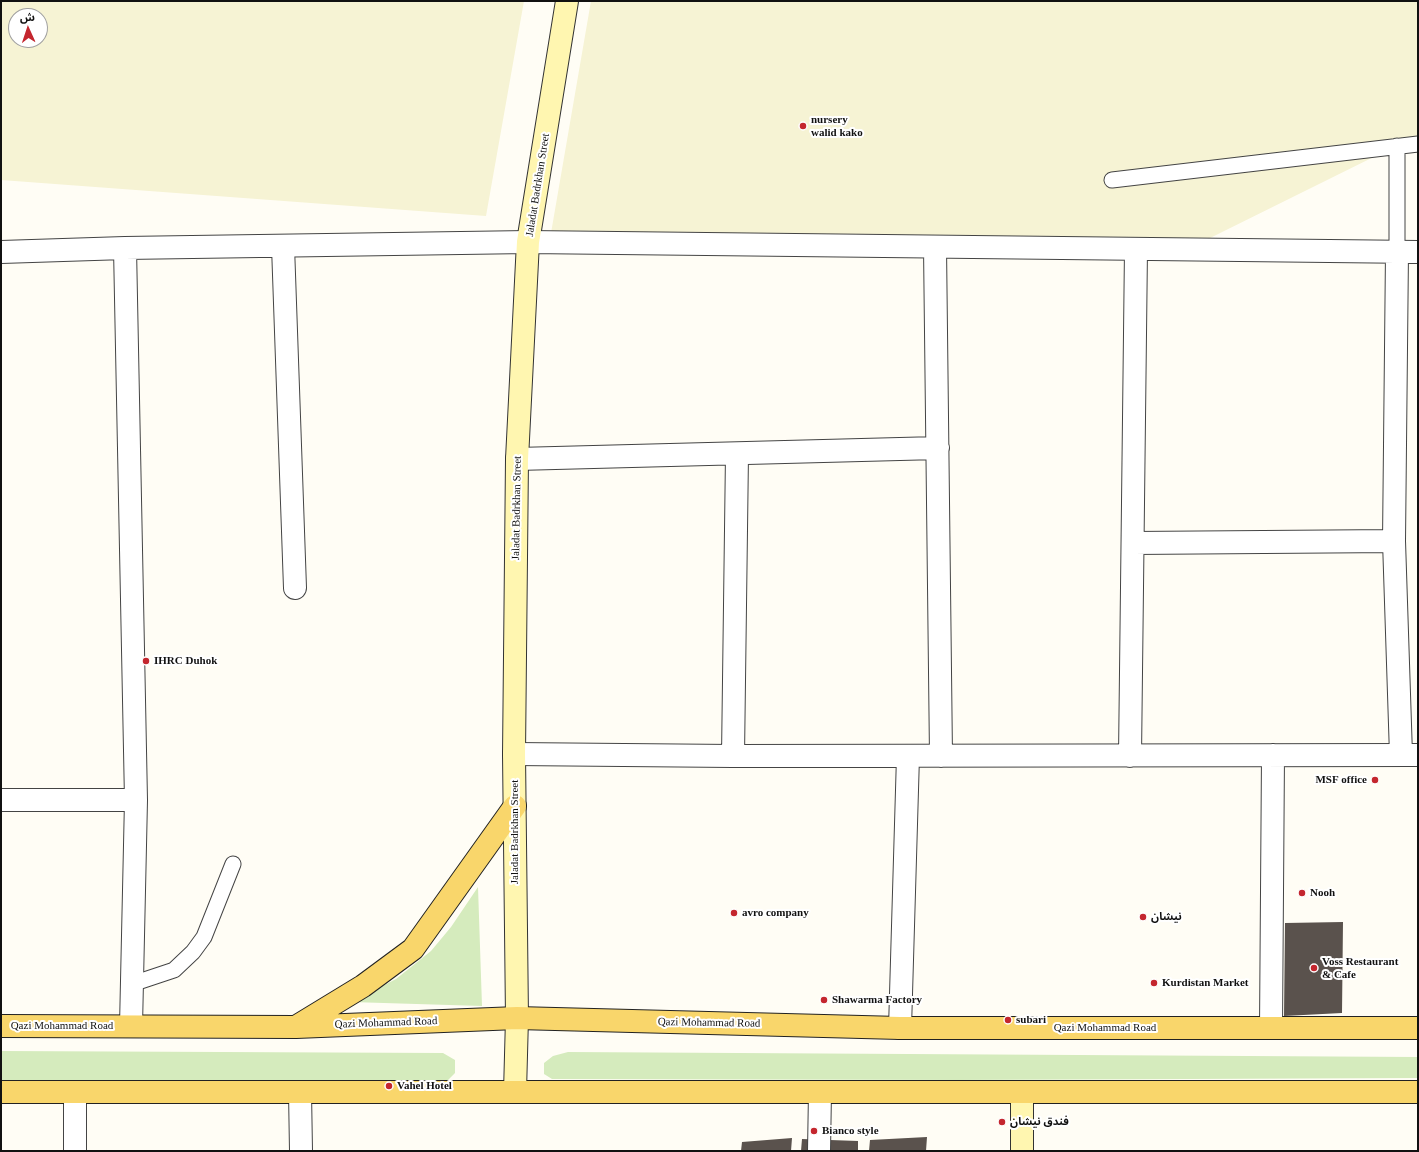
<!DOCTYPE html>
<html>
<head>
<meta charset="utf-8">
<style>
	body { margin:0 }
	#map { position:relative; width:1419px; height:1152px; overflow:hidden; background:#fffdf5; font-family:"Times New Roman","Noto Sans Arabic",serif }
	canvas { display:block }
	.frame { position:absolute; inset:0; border:2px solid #111; pointer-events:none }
	.north { position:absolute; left:8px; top:8px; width:40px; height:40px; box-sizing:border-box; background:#fff; border:1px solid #a0a0a0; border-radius:50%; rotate:357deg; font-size:11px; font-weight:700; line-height:16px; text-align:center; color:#111 }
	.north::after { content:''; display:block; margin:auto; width:14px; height:18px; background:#c4262e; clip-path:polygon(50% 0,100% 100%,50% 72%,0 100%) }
</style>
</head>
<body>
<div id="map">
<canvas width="1419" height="1152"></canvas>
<div class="frame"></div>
<div class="north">ش</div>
</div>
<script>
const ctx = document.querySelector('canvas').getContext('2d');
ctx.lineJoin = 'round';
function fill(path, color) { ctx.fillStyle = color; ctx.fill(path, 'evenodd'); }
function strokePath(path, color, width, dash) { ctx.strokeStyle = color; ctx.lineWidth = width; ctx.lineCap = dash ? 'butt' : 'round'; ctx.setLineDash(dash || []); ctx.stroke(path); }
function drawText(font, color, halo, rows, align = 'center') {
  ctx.font = font + ' "Times New Roman","Noto Sans Arabic",serif'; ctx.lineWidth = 4; ctx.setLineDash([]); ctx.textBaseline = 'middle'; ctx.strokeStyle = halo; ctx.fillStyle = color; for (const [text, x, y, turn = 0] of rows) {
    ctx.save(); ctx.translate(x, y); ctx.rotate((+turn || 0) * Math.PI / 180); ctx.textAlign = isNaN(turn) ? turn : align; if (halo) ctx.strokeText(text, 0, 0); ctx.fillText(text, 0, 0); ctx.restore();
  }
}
const farmland = new Path2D(`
	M 1,1 L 524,1 L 486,216 L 1,180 ZM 16,16 L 40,16 L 40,40 L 16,40 Z
	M 591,1 L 1418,1 L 1418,135 L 1202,242 L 551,233 Z`);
const green = new Path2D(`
	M 478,887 L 482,1006 L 351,1002 L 396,979 L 431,951 L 451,927 Z
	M 1,1051 L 443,1053 L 455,1060 L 455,1073 L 448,1080 L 436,1080 L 235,1083 L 1,1081 Z
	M 568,1052 L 1418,1057 L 1418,1078 L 959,1080 L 552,1079 L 544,1074 L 544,1063 L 553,1056 Z`);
const building = new Path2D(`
	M 1343,922 L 1342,1013 L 1284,1016 L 1285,923 Z
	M 927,1137 L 926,1151 L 869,1151 L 870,1140 Z
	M 792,1138 L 791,1151 L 741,1151 L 742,1142 Z
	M 802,1139 L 858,1141 L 858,1151 L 801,1151 Z`);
const lane = new Path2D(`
	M 1397,146 L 1397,252
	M 1112,180 L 1418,144
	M 132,984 L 174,970 L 193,952 L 204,937 L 233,864`);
const street = new Path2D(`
	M 283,246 L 295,588
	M 935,247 L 941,756
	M 125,248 L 136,800 L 131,1026
	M 1,252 L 125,248 L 528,242 L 1418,252
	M 1397,252 L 1394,541 L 1401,755
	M 517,459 L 938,448
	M 1133,543 L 1394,541
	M 514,754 L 733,756 L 1418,755
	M 733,756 L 737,454
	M 1130,756 L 1136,249
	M 1,800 L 136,800
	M 900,1028 L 908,756
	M 1271,1028 L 1273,755
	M 300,1092 L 301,1151
	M 75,1151 L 75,1092
	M 819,1151 L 820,1092`);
const secondary = new Path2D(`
	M 515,1092 L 517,1018 L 514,754 L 517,459 L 528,242 L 567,1
	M 1022,1092 L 1022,1151`);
const primary = new Path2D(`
	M 299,1025 L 363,986 L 413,949 L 515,806
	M 1,1026 L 296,1027 L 517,1018 L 900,1028 L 1418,1028
	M 1,1092 L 1418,1092`);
const markers = [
	[803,126,4,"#c4262e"],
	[146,661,4,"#c4262e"],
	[1375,780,4,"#c4262e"],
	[1302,893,4,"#c4262e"],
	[734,913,4,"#c4262e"],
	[1143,917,4,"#c4262e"],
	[1314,968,4,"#c4262e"],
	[1154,983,4,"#c4262e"],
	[824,1000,4,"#c4262e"],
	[1008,1020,4,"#c4262e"],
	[389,1086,4,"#c4262e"],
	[1002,1122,4,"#c4262e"],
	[814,1131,4,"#c4262e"]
];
const poiNames = [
	["nursery",811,120],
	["walid kako",811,133],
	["IHRC Duhok",154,661],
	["MSF office",1367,780,"right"],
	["Nooh",1310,893],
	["avro company",742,913],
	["نيشان",1151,917],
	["Voss Restaurant",1322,962],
	["& Cafe",1322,975],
	["Kurdistan Market",1162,983],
	["Shawarma Factory",832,1000],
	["subari",1016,1020],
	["Vahel Hotel",397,1086],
	["فندق نيشان",1010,1122],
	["Bianco style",822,1131]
];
const streetNames = [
	["Jaladat Badrkhan Street",538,185,-81],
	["Jaladat Badrkhan Street",517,508,-89],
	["Jaladat Badrkhan Street",515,832,-90],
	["Qazi Mohammad Road",386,1023,-2],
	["Qazi Mohammad Road",709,1023,1],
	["Qazi Mohammad Road",62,1026],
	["Qazi Mohammad Road",1105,1028]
];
fill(farmland, '#f6f3d4');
fill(green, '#d5ebbd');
fill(building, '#5a524d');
strokePath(lane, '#444', 17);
strokePath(street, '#444', 24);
strokePath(secondary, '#333', 24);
strokePath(primary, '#222', 24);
strokePath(lane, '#fff', 15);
strokePath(street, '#fff', 22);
strokePath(secondary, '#fff6b0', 22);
strokePath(primary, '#f9d66b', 22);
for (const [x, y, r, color] of markers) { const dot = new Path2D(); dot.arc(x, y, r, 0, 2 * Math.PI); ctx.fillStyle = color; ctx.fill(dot); strokePath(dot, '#fff', 1.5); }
drawText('bold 11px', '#111', '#fff', poiNames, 'left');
drawText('11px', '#111', '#fff', streetNames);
</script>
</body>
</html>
